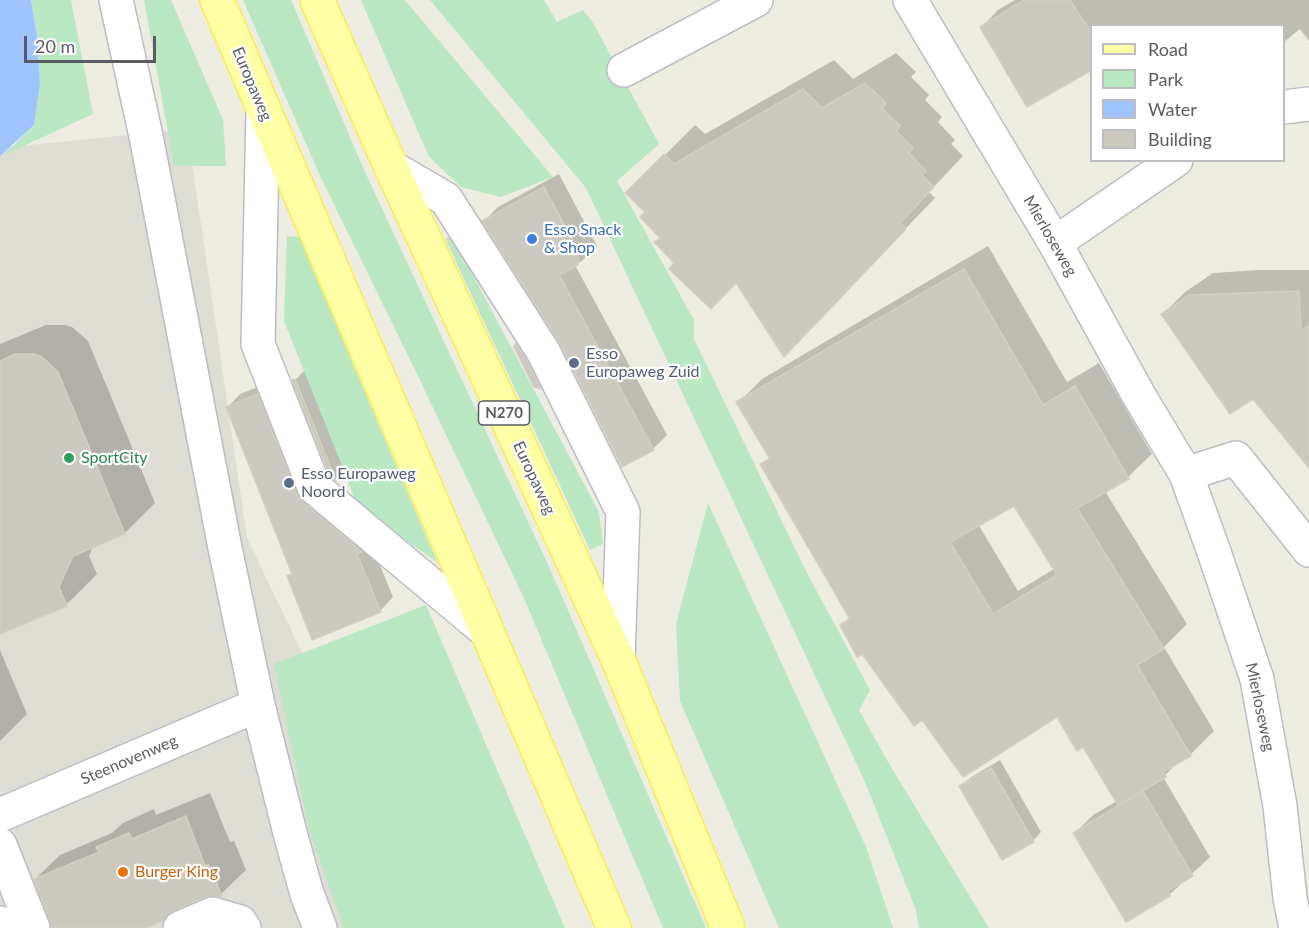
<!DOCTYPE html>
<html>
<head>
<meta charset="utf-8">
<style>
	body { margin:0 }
	#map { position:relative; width:1309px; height:928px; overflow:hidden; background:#eeede1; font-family:Lato,sans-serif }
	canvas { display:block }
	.legend { position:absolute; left:1090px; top:24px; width:195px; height:138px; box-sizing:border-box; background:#fff; border:2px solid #bdbec1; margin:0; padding:8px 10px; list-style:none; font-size:18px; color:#595c63 }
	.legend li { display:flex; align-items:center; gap:12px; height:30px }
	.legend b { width:30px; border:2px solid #bdbec1 }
	.scale { position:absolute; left:24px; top:36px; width:132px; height:27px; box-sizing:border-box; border:3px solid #595c63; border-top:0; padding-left:8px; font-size:18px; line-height:21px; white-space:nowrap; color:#595c63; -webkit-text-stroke:4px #fff; paint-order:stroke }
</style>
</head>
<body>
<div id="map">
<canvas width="1309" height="928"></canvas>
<ul class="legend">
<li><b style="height:8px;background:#feffa4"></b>Road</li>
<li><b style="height:16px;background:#bae8c3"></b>Park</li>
<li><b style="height:16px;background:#9fc4ff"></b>Water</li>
<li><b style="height:16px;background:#cbc9c0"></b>Building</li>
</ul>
<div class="scale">20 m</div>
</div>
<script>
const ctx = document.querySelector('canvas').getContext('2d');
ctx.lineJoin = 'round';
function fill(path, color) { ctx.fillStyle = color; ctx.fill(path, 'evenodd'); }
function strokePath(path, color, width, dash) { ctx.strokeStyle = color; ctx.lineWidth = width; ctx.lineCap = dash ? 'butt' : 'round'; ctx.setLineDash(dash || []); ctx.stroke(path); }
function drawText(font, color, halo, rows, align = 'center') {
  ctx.font = font + ' Lato,sans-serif'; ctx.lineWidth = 4.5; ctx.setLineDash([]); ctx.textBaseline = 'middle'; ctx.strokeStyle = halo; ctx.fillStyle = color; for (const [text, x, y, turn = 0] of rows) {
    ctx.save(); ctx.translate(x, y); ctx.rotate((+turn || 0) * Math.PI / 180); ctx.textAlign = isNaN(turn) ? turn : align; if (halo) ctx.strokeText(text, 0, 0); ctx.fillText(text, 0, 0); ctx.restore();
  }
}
const industrial = new Path2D(`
	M 187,129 L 247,538 L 434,928 L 0,928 L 0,148 Z`);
const green = new Path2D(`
	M 31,0 L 71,0 L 93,114 L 4,155 L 34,125 L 40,84 L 37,36 Z
	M 144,0 L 171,0 L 223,120 L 226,166 L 174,166 Z
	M 243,0 L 291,0 L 365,172 L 550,569 L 706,928 L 663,928 L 523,596 L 417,374 L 321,178 Z
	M 361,0 L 405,0 L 553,177 L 501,197 L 461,187 L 429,157 Z
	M 430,0 L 544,0 L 557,22 L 583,10 L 592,21 L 659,144 L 617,181 L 694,320 L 694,339 L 806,571 L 870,690 L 859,710 L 888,762 L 989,928 L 919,928 L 916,910 L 865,782 L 586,188 Z
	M 287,236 L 299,237 L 437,562 L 358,507 L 284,321 Z
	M 452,236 L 599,512 L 603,544 L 590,550 L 445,238 Z
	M 708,503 L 866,847 L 893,928 L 779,928 L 680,701 L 676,624 Z
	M 426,605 L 565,928 L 344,928 L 309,830 L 274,664 Z`);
const water = new Path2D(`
	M 0,0 L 31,0 L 37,36 L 40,84 L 34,125 L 0,156 Z`);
const shadow = new Path2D(`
	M 1015,0 L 1309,0 L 1309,41 L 1300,29 L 1284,42 L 1284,26 L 1092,26 L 1092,68 L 982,27 L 998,10 Z
	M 896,53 L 916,72 L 911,77 L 929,95 L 925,100 L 942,117 L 938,122 L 955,140 L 951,144 L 963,156 L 929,192 L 935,198 L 814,324 L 737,281 L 676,263 L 647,212 L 627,193 L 695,125 L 705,134 L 834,60 L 853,79 Z
	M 559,174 L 597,246 L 583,260 L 575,265 L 667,435 L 653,449 L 622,465 L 561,342 L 484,221 L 498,207 Z
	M 988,246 L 1067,382 L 1099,363 L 1152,454 L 1128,477 L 1105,491 L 1187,624 L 1164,647 L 1214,731 L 1190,755 L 1181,760 L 1163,777 L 1210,857 L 1169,895 L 1075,833 L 1093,815 L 1117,801 L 1084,745 L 1058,714 L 923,718 L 841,625 L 850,617 L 762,465 L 770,457 L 738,403 L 762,379 ZM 1014,504 L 1054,569 L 1018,591 L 978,524 Z
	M 1260,270 L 1309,270 L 1309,465 L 1253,397 L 1163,314 L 1185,292 L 1213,273 Z
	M 46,325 L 65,325 L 72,327 L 88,341 L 155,503 L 125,533 L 93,546 L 89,556 L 97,574 L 66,605 L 0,632 L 0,344 Z
	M 525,336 L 549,379 L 541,387 L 535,386 L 516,347 Z
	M 304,371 L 344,471 L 336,479 L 331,475 L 294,381 Z
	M 271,382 L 310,481 L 370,541 L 393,597 L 380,611 L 288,576 L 293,572 L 227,408 L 240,394 Z
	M 0,650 L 27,714 L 0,741 Z
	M 1000,760 L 1041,832 L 1033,841 L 961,786 L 970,778 Z
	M 210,793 L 230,842 L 234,841 L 246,870 L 221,894 L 205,895 L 173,909 L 142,928 L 52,928 L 52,921 L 35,879 L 60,855 L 112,833 L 123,823 L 154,809 L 156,815 Z`);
const building = new Path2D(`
	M 1024,0 L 1070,0 L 1092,34 L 1092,70 L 1027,107 L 980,27 Z
	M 865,83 L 886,103 L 882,108 L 900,126 L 896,131 L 913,148 L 909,153 L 926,171 L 922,175 L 934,187 L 900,223 L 906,229 L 784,357 L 736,283 L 711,309 L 669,269 L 674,263 L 654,242 L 660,238 L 640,217 L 645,212 L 625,193 L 664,154 L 674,164 L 803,89 L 822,108 Z
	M 544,187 L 578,251 L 578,265 L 559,275 L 654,450 L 622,467 L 560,343 L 482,221 Z
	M 964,269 L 1043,405 L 1075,386 L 1129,479 L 1077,508 L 1164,649 L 1137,665 L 1191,756 L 1163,772 L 1166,777 L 1118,805 L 1083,747 L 1077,751 L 1057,717 L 963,777 L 922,720 L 914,726 L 862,654 L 857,657 L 840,625 L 850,619 L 760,464 L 770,459 L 736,402 ZM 1014,506 L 1057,575 L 993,614 L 950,542 Z
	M 1299,291 L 1301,331 L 1309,325 L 1309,468 L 1253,399 L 1230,414 L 1161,314 L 1189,295 Z
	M 516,343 L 528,362 L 541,389 L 534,387 L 514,347 Z
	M 15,354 L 34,354 L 42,357 L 58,372 L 125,534 L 73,556 L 59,587 L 67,606 L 0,634 L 0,361 Z
	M 295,379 L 336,481 L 330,476 L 292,380 Z
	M 258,394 L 297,494 L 302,501 L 362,552 L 357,554 L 381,612 L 312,640 L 287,576 L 292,574 L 226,407 Z
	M 991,768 L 1034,842 L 1002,860 L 959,786 Z
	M 1143,791 L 1193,876 L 1167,891 L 1170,896 L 1126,922 L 1073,833 Z
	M 186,816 L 205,866 L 209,865 L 222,896 L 206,897 L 173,911 L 163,921 L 146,928 L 51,928 L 50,921 L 34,879 L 99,852 L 96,847 L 129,833 L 132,839 Z`);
const minor = new Path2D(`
	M 116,0 L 146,136 L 225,548 L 258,705 L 290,833 L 307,894 L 320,928
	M 910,0 L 1055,243 L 1138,394 L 1186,474 L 1214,552 L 1257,679 L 1280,806 L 1290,898 L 1296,928
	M 624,70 L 756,0
	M 1284,107 L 1309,104
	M 263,111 L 258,344 L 314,487 L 485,630
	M 391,167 L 446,199 L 544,353 L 623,512 L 618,659
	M 1055,243 L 1176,160
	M 1186,474 L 1236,458 L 1309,550
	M 0,815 L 258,705
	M 0,845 L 33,928
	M 0,923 L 2,928
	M 180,928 L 213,914 L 240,922 L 244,928`);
const major = new Path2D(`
	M 217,0 L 614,928
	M 317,0 L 391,167 L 618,659 L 728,928`);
const markers = [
	[532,239,6,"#3f7fe0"],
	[574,363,6,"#5c6f8a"],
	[69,458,6,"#2e9e5b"],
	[289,483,6,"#5c6f8a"],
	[123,872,6,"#e8710a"]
];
const shields = [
	[504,413,51]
];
const shieldNames = [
	["N270",504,413]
];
const streetNames = [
	["Europaweg",252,84,67],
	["Mierloseweg",1050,236,60],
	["Europaweg",534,478,65],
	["Mierloseweg",1260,707,78],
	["Steenovenweg",129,760,-23]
];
const shopNames = [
	["Esso Snack",544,230],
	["& Shop",544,248]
];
const serviceNames = [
	["Esso",586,354],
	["Europaweg Zuid",586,372],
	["Esso Europaweg",301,474],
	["Noord",301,492]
];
const leisureNames = [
	["SportCity",81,458]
];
const foodNames = [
	["Burger King",135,872]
];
fill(industrial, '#deded5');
fill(green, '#bae8c3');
fill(water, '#9fc4ff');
fill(shadow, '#0003');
fill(building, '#cbc9c0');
strokePath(building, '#d3d0bf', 1.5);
strokePath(minor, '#bbbdc4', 36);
strokePath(major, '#fdea4b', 36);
strokePath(minor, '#fff', 33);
strokePath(major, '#feffa4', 33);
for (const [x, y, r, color] of markers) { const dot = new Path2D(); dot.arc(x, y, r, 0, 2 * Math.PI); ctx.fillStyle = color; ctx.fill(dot); strokePath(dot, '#fff', 2); }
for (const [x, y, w] of shields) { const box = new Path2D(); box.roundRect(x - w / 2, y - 12, w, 24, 4.5); ctx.fillStyle = '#fff'; ctx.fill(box); strokePath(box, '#595c63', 1.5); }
drawText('bold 15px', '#595c63', null, shieldNames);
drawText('16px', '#595c63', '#fff', streetNames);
drawText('16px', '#366cbe', '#fff', shopNames, 'left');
drawText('16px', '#4e5e75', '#fff', serviceNames, 'left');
drawText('16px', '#27864d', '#fff', leisureNames, 'left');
drawText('16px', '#c56008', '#fff', foodNames, 'left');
</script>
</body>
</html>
